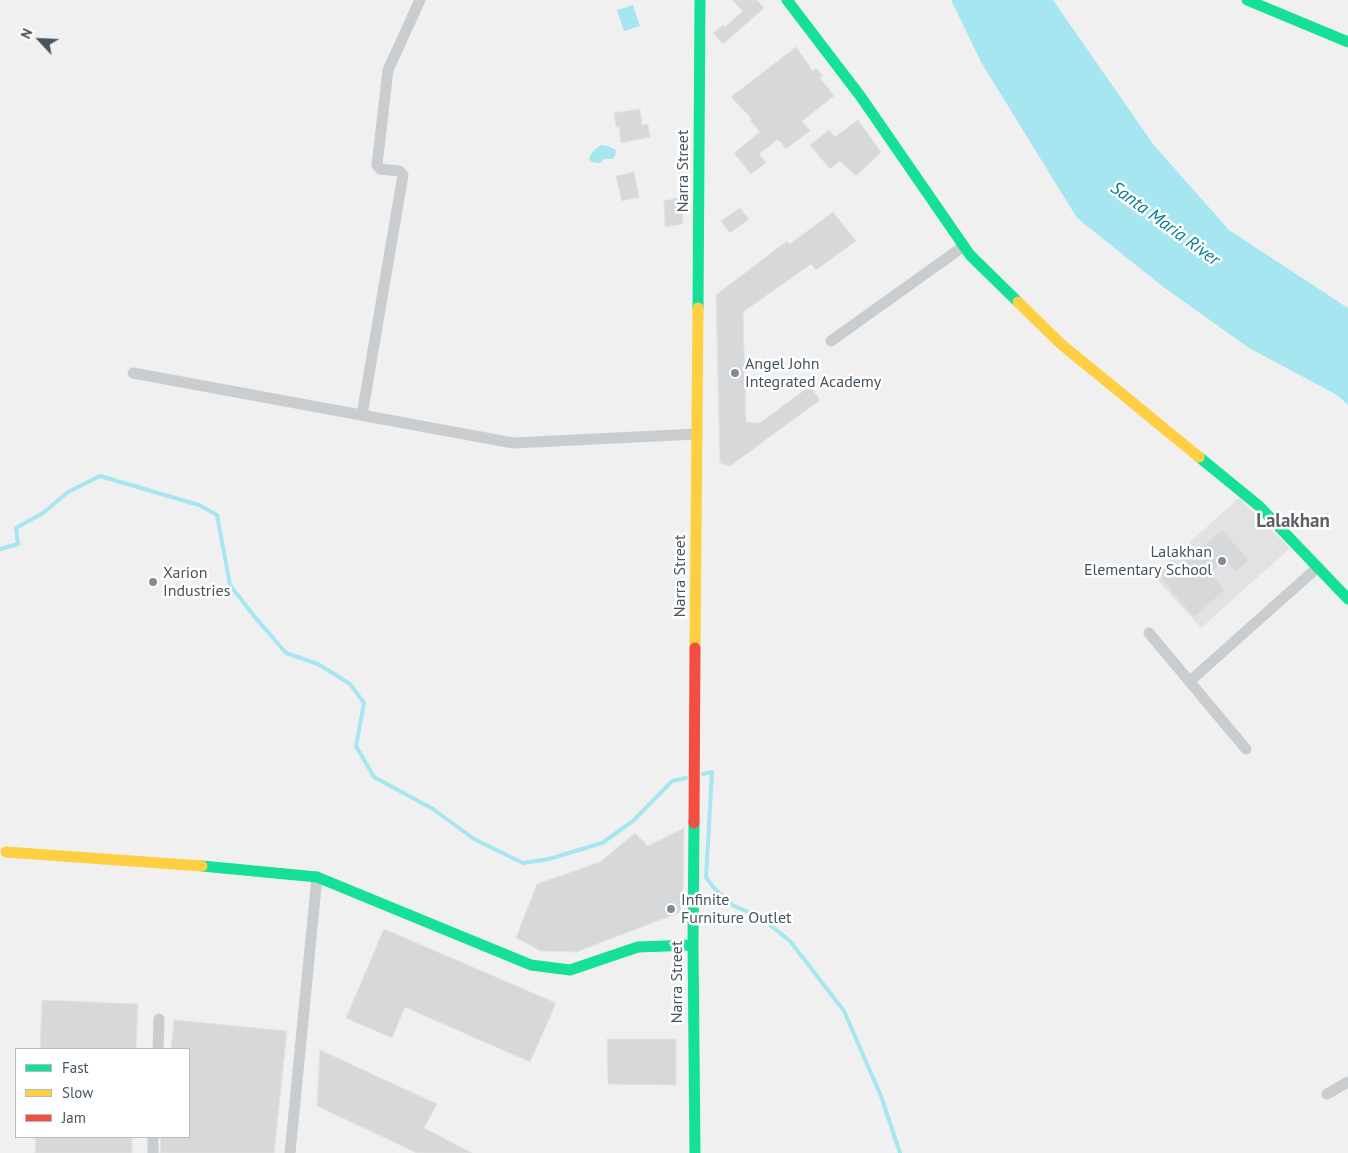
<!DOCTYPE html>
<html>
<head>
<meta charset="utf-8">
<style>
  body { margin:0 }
  #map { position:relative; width:1348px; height:1153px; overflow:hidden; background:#f1f0f0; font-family:"PT Sans",sans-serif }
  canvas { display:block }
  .legend { position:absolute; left:15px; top:1048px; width:175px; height:90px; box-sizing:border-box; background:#fff; border:1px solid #b5bbbf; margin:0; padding:6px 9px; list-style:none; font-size:15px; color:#46545f }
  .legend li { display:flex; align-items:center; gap:10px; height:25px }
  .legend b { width:25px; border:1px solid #b5bbbf }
  .north { position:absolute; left:15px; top:15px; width:50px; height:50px; -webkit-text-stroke:4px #fff; paint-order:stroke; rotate:295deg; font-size:14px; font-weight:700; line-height:20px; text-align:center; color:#46545f }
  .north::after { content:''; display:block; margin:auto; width:18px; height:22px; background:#46545f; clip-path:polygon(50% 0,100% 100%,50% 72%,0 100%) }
</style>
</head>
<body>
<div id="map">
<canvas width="1348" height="1153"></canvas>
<ul class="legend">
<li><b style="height:6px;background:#16e098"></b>Fast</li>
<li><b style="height:6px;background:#ffcf43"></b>Slow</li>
<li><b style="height:6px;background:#f24e42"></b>Jam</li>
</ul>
<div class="north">N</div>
</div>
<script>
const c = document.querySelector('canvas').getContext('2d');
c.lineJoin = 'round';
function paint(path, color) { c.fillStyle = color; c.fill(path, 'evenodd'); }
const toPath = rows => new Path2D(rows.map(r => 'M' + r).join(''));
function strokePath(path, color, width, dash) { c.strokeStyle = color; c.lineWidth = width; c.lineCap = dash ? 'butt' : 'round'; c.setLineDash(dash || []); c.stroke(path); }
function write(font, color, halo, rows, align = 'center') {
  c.font = font + ' "PT Sans",sans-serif'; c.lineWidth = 5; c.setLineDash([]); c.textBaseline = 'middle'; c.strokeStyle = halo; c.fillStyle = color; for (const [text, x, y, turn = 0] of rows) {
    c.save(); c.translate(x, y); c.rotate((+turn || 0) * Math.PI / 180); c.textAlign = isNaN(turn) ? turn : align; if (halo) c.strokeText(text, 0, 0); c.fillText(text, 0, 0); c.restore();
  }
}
const education = toPath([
  [1239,498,1290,548,1201,628,1153,575]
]);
const water = toPath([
  [951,0,1053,0,1153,144,1229,230,1348,308,1348,405,1337,395,1249,348,1162,286,1077,218,981,62],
  [633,5,640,26,624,31,617,10],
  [601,145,608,146,616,150,615,156,613,159,604,159,600,163,592,162,589,159,590,156,594,150]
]);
const stream = toPath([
  [0,549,18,544,16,528,43,513,68,492,100,476,199,505,217,515,230,585,254,616,286,653,318,664,350,684,364,703,356,746,374,777,433,809,474,839,523,863,549,859,602,843,633,821,672,781,686,778],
  [703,774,712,772,706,877,713,887,732,905,760,917,790,941,844,1011,881,1096,900,1153]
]);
const building = toPath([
  [732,0,757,0,764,8,723,44,713,33,723,25,725,27,743,11,732,0],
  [796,47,813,71,816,68,823,76,820,78,834,96,802,121,810,131,786,149,778,139,759,154,766,163,751,174,734,153,760,132,750,120,752,119,731,97,796,47],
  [640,109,642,125,648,124,650,137,621,143,619,127,616,127,614,113,640,109],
  [858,120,881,152,856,176,840,161,830,169,810,145,829,130,835,137,858,120],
  [634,172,639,197,622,201,616,176,634,172],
  [682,197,683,224,665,227,664,201,682,197],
  [740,208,749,219,730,233,721,221,740,208],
  [833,212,856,241,816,270,811,264,743,312,746,422,760,423,810,386,820,400,730,466,720,463,716,295,787,241,790,244,833,212],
  [1222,530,1249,560,1236,572,1225,560,1210,573,1225,590,1194,617,1157,574,1170,564,1175,569,1222,530],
  [684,828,683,886,681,912,576,952,541,951,516,938,537,884,600,862,635,833,648,846,684,828],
  [384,929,556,1003,530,1062,405,1007,392,1038,346,1018,384,929],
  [42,1000,138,1004,136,1049,40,1049,42,1000],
  [174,1020,287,1031,274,1153,160,1153,161,1137,189,1137,189,1049,171,1049,174,1020],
  [607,1039,676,1039,676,1085,608,1084,607,1039],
  [320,1050,437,1104,424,1128,472,1153,417,1153,317,1106,320,1050],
  [36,1137,132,1137,132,1153,35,1153,36,1137]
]);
const street = toPath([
  [831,341,964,246],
  [133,373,513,443,697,434],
  [362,415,403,175,399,171,380,169,377,165,388,70,420,0],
  [1149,633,1246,749],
  [1190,681,1318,567],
  [158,1049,159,1019],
  [1327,1094,1348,1082],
  [153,1153,153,1137],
  [290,1153,317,877]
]);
const fast = toPath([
  [787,0,861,97,970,255,1018,302],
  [1247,0,1348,42],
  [698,308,700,0],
  [1199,457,1259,506,1348,599],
  [694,823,693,945,695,1153],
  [202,866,317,877,531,965,570,970,638,947,693,945]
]);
const slow = toPath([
  [1018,302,1061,344,1199,457],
  [695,648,698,308],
  [6,852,202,866]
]);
const jam = toPath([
  [694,823,695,648]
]);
const markers = [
  [735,373,5,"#828b92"],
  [1222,561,5,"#828b92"],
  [153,582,5,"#828b92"],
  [671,909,5,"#828b92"]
];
const streetNames = [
  ["Narra Street",683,171,-90],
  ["Narra Street",680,576,-90],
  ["Narra Street",677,982,-90]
];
const poiNames = [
  ["Angel John",745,364],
  ["Integrated Academy",745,382],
  ["Lalakhan",1212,552,"right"],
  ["Elementary School",1212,570,"right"],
  ["Xarion",163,573],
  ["Industries",163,591],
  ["Infinite",681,900],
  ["Furniture Outlet",681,918]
];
const waterNames = [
  ["Santa Maria River",1165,224,36]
];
const quarterNames = [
  ["Lalakhan",1293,522]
];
paint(education, '#e2e1e3');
paint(water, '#a6e6f1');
strokePath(stream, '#a6e6f1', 4);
paint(building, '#d7d8d9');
strokePath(building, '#e2e2e3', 1);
strokePath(street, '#cacdd0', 11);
strokePath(fast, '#16e098', 11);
strokePath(slow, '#ffcf43', 11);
strokePath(jam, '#f24e42', 11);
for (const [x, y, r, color] of markers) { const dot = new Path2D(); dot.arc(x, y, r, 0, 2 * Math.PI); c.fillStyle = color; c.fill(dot); strokePath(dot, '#fff', 2); }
write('16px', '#46545f', '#fff', streetNames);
write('16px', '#46545f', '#fff', poiNames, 'left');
write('italic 18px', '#057e94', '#fff', waterNames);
write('bold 19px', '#5c6065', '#fff', quarterNames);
</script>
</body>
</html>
